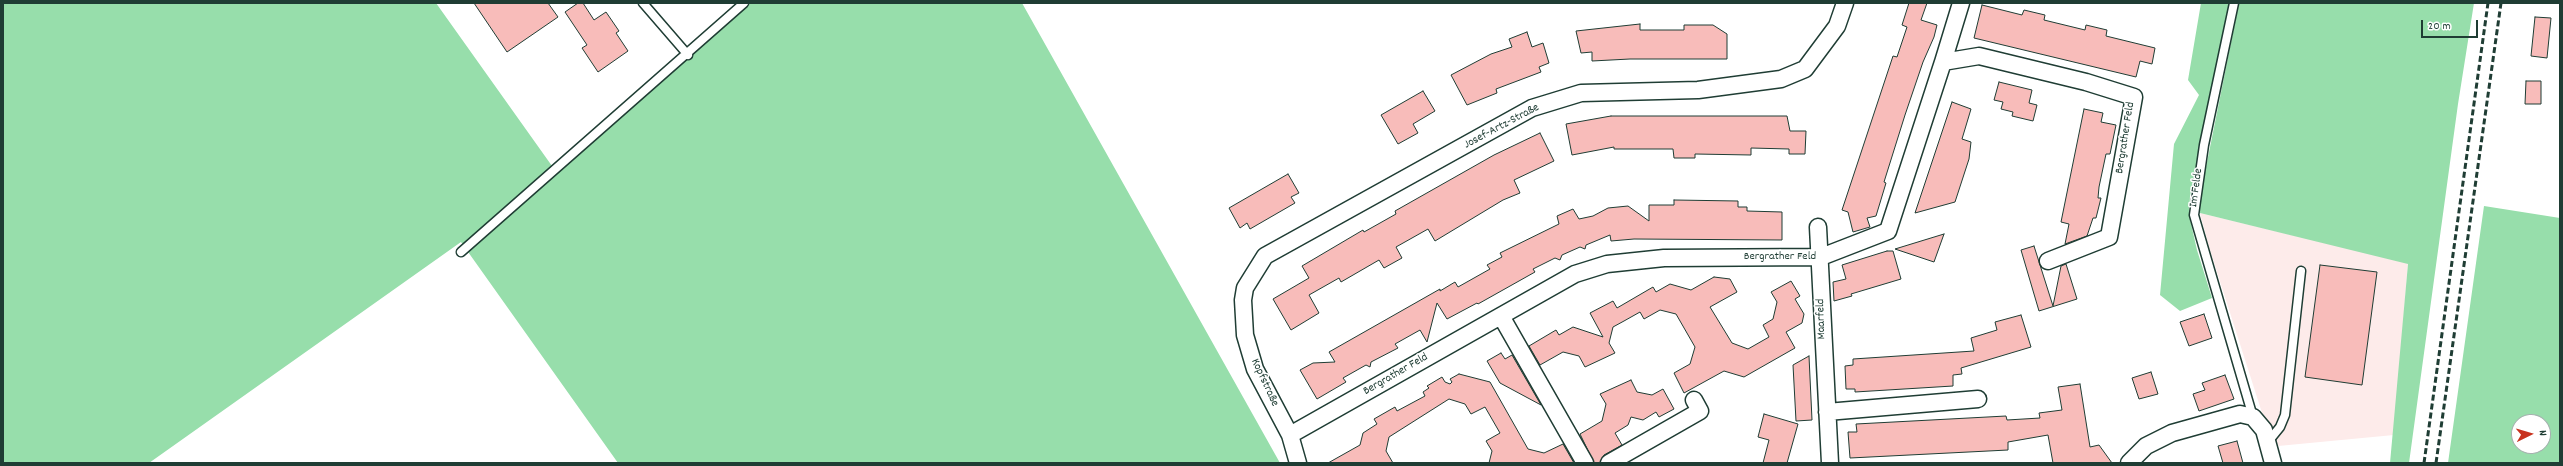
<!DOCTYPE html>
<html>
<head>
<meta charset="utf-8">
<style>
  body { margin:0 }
  #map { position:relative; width:2563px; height:466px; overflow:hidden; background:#fff; font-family:Dekko,sans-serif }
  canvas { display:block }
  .frame { position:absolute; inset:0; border:4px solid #1f3d34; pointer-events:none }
  .north { position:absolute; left:2511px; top:414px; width:40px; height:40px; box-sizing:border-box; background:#fff; border:1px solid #a5b1ae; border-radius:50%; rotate:85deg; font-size:11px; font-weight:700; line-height:16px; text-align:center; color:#1f3d34 }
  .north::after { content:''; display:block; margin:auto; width:14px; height:18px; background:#c8321e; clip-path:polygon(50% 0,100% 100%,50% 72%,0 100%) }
  .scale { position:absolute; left:2421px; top:20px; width:57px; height:18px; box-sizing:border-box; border:2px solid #1f3d34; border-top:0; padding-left:5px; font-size:12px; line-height:14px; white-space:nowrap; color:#1f3d34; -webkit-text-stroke:3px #fff; paint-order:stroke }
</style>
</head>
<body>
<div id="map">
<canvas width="2563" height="466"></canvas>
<div class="frame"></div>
<div class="north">N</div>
<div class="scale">20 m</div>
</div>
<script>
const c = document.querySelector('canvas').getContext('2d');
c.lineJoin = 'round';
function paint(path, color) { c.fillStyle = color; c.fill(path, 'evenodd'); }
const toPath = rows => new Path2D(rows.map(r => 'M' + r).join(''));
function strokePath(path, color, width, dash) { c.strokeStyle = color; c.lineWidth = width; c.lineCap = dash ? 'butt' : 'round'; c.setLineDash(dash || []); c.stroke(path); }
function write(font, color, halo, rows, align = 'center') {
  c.font = font + ' Dekko,sans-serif'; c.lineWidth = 3; c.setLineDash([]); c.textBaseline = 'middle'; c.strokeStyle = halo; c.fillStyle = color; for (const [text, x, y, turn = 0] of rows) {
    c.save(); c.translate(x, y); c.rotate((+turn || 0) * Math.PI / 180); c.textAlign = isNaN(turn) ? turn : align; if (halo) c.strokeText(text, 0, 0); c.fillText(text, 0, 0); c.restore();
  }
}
const built = toPath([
  [2200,213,2408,263,2394,435,2278,446,2269,423,2263,416,2209,247]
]);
const green = toPath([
  [3,3,436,3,552,166,735,6,733,3,1022,3,1280,463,618,463,461,242,149,463,3,463],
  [2201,3,2229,3,2190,196,2189,215,2197,250,2212,298,2180,311,2160,295,2174,144,2199,95,2188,80],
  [2239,3,2474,3,2458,104,2409,463,2390,463,2408,264,2200,213,2200,197],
  [2484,206,2560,218,2560,463,2448,463],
  [2519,422,2543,422,2543,446,2519,446]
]);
const building = toPath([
  [474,3,548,3,558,17,507,52,474,3],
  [578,3,583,3,594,20,606,12,619,31,616,33,628,51,598,72,582,48,587,45,565,12,578,3],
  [1909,3,1927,3,1921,20,1937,25,1934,37,1923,62,1905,115,1884,182,1886,183,1876,216,1867,218,1870,227,1853,232,1848,212,1842,210,1893,56,1897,57,1907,27,1902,25,1909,3],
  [1982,5,2022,15,2024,10,2045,15,2044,20,2085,30,2086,25,2107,30,2106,36,2155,48,2152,64,2140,61,2136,77,1974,38,1982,5],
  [2535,17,2551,18,2547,58,2531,56,2535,17],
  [1640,24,1640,30,1684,30,1684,25,1713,25,1727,34,1727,59,1630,59,1592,61,1592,52,1581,53,1576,31,1640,24],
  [1527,32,1532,47,1543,43,1549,63,1539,67,1541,72,1496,89,1497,93,1467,105,1451,75,1491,54,1512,47,1509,39,1527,32],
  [2526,81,2541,81,2541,104,2525,104,2526,81],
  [1999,82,2032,90,2029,103,2037,105,2033,121,2012,116,2013,112,2001,109,2003,102,1994,100,1999,82],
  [1423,91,1435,111,1413,124,1418,133,1398,144,1381,115,1423,91],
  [1952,102,1971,109,1962,139,1971,142,1969,159,1955,202,1915,213,1952,102],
  [2084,109,2103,113,2101,122,2116,125,2110,154,2106,154,2099,187,2098,198,2101,198,2096,218,2093,218,2087,236,2065,244,2069,224,2061,222,2084,109],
  [1611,116,1787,116,1790,131,1806,131,1805,154,1789,154,1789,149,1751,148,1751,155,1695,154,1695,158,1674,158,1673,149,1614,149,1614,147,1572,155,1566,124,1611,116],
  [1540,133,1554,161,1514,180,1520,193,1503,200,1435,241,1428,229,1396,247,1402,258,1384,268,1379,260,1341,282,1339,278,1309,295,1319,313,1291,330,1273,299,1309,278,1302,266,1363,230,1364,232,1396,214,1395,211,1494,155,1540,133],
  [1288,174,1299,193,1291,197,1295,203,1250,229,1247,223,1240,228,1229,208,1288,174],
  [1674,200,1738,201,1738,207,1747,207,1747,211,1782,212,1782,240,1634,239,1611,241,1610,235,1586,245,1585,249,1580,247,1562,255,1560,260,1555,258,1533,269,1535,272,1478,304,1477,303,1447,319,1437,303,1427,342,1420,330,1395,344,1398,348,1371,362,1370,367,1366,365,1343,378,1346,382,1317,399,1300,370,1313,363,1335,362,1329,352,1440,289,1440,291,1455,282,1458,287,1490,269,1487,265,1502,257,1500,253,1559,224,1557,216,1573,209,1579,219,1593,216,1608,208,1628,206,1649,221,1649,205,1674,205,1674,200],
  [1944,234,1934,262,1895,249,1944,234],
  [2034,246,2053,306,2061,266,2066,264,2077,299,2039,311,2021,250,2034,246],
  [1887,251,1893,251,1901,279,1851,294,1852,296,1834,301,1833,282,1846,279,1842,265,1887,251],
  [2320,265,2377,272,2362,385,2305,377,2320,265],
  [1714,277,1730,279,1737,292,1710,307,1732,343,1748,349,1769,337,1763,325,1773,319,1777,302,1771,292,1791,281,1800,296,1795,299,1804,314,1802,323,1786,332,1795,348,1744,377,1724,371,1684,393,1674,373,1690,364,1695,347,1676,314,1660,310,1644,319,1640,312,1624,321,1613,327,1609,343,1615,353,1585,367,1579,356,1563,352,1540,365,1529,346,1556,330,1559,335,1573,327,1603,337,1590,313,1613,301,1617,308,1653,287,1656,292,1670,284,1691,290,1714,277],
  [2204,314,2212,338,2189,346,2180,322,2204,314],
  [2021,315,2031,347,1961,368,1962,374,1953,375,1953,386,1855,392,1855,389,1846,389,1845,366,1853,365,1853,359,1974,351,1971,338,1997,330,1995,322,2021,315],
  [1501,353,1505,359,1512,355,1541,405,1500,383,1487,361,1501,353],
  [1809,356,1812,420,1796,421,1793,365,1809,356],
  [2151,372,2158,394,2139,399,2132,378,2151,372],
  [1459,374,1490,382,1528,449,1544,453,1563,444,1574,463,1489,463,1492,451,1486,441,1500,433,1485,407,1471,414,1465,404,1449,399,1389,437,1386,451,1393,463,1328,463,1360,445,1363,433,1377,424,1374,419,1395,407,1397,411,1425,396,1423,392,1429,388,1427,386,1442,377,1445,382,1450,384,1452,382,1450,379,1459,374],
  [2225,375,2234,399,2199,411,2193,394,2205,390,2202,383,2225,375],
  [1631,380,1637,392,1652,395,1663,389,1674,409,1659,417,1656,412,1643,420,1631,417,1628,425,1615,433,1622,445,1604,455,1600,463,1594,463,1580,434,1602,421,1606,404,1600,394,1631,380],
  [2080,384,2090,447,2099,445,2112,463,2053,463,2048,435,2008,442,2008,450,1850,458,1848,432,1857,432,1856,424,2006,416,2007,420,2040,418,2039,413,2062,410,2058,387,2080,384],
  [1764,414,1798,424,1787,463,1763,463,1769,440,1758,437,1764,414],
  [2237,441,2243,463,2223,463,2218,446,2237,441]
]);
const lane = toPath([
  [643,3,688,55],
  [2234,3,2204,145,2194,215,2253,417],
  [461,252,744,3],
  [2267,443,2280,427,2285,415,2301,271]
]);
const street = toPath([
  [1961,3,1943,62,1979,56,2086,82,2134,97,2109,237,2048,261],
  [1818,227,1830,463],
  [1501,316,1585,463],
  [1827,412,1978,399],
  [1290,435,1575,274,1607,264,1664,258,1821,257,1888,231,1943,62],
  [1298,463,1290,435,1255,369,1245,335,1243,300,1245,288,1265,256,1532,108,1581,93,1698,90,1781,79,1805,69,1837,26,1845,3],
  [1609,463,1700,411,1694,400],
  [2129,463,2146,446,2172,433,2240,414,2253,417,2264,430,2273,463]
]);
const rail = toPath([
  [2424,463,2488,3],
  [2436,463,2501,3]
]);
const streetNames = [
  ["Josef-Artz-Straße",1502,127,-28],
  ["Bergrather Feld",2126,138,-81],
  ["Im Felde",2197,188,-82],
  ["Bergrather Feld",1780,257],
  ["Maarfeld",1822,319,-92],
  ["Bergrather Feld",1396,375,-30],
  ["Kopfstraße",1264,383,65]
];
paint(built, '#fdebea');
paint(green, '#97deab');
paint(building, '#f8bcba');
strokePath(building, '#1f3d34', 1);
strokePath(lane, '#1f3d34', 11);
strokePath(street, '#1f3d34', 19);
strokePath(lane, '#fff', 8);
strokePath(street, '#fff', 16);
strokePath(rail, '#1f3d34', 3, [6, 3]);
write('12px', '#1f3d34', '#fff', streetNames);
</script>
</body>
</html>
